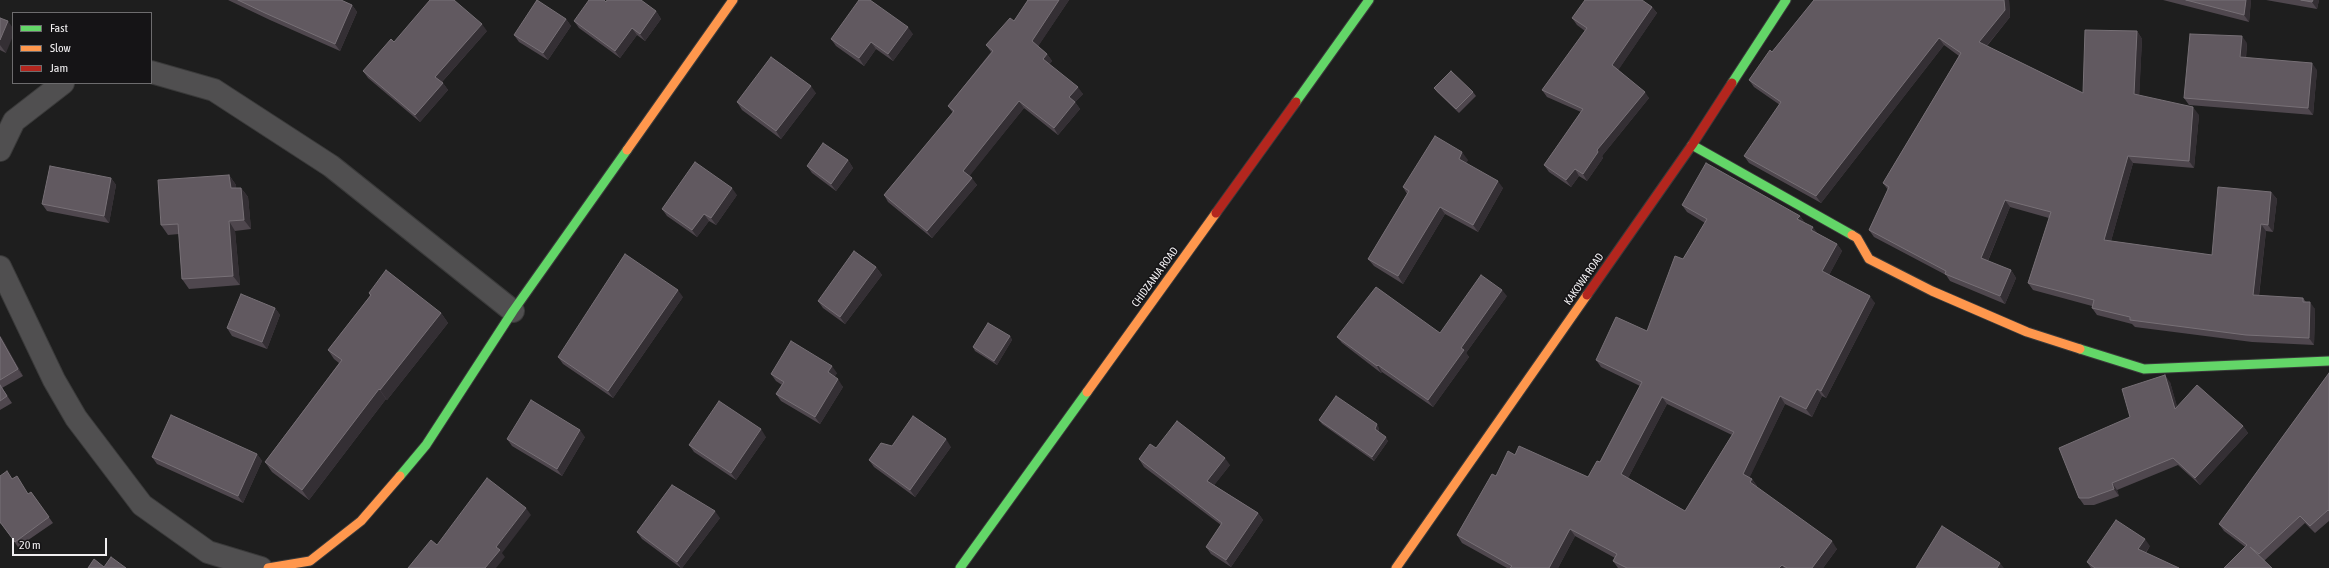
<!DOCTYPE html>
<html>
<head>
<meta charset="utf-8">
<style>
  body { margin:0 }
  #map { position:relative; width:2329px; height:568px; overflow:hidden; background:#1e1e1e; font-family:"Asap Condensed",sans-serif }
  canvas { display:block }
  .legend { position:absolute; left:12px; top:12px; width:140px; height:72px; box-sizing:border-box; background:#151416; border:1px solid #6d6c6e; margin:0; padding:5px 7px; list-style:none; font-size:12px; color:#f1eff1 }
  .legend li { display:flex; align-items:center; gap:8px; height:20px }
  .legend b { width:20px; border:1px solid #6d6c6e }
  .scale { position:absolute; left:12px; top:538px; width:95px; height:18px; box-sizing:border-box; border:2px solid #f1eff1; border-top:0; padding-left:5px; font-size:12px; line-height:14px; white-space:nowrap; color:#f1eff1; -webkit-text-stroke:3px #151416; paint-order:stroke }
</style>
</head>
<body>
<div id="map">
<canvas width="2329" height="568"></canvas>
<ul class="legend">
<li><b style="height:5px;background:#63d668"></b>Fast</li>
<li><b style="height:5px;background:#ff974d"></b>Slow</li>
<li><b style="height:5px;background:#b3261e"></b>Jam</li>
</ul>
<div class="scale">20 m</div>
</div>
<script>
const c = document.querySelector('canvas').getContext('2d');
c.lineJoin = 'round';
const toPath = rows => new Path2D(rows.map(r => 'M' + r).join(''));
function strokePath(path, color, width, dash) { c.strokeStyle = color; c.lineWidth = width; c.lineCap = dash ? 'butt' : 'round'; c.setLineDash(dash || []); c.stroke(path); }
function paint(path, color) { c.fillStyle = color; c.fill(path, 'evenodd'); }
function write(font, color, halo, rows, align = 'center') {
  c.font = font + ' "Asap Condensed",sans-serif'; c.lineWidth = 3; c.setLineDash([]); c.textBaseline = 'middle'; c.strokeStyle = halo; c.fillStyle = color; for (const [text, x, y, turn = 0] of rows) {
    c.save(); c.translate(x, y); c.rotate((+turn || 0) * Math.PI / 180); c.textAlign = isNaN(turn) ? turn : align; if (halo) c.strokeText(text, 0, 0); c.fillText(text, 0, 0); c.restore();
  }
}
const street = toPath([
  [151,72,214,90,331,166,513,311],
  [0,150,14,121,63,83],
  [0,267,54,380,76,418,142,505,208,552,261,568]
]);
const fast = toPath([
  [1732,83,1786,0],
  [1296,102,1369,0],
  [1692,145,1852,235],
  [2080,349,2144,369,2329,361],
  [400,476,426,445,513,311,627,150],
  [960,568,1087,392]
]);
const slow = toPath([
  [627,150,733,0],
  [1852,235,1857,238,1869,259,1932,291,2027,332,2080,349],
  [1087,392,1216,213],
  [268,568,310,561,361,521,400,476],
  [1396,568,1587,295]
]);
const jam = toPath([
  [1216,213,1296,102],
  [1587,295,1692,145,1732,83]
]);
const wall = toPath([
  [228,0,341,0,352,5,357,12,340,51,270,20],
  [1028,0,1069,0,1038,46,1047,54,1052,61,1049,64,1083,94,1075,102,1080,109,1058,135,1024,108,969,176,977,185,932,238,888,202,884,195,953,113,948,106,991,52,986,45,1014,21],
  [1814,0,2009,0,2010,17,1987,46,2083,93,2137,31,2142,39,2139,96,2199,115,2194,168,2133,163,2111,241,2212,255,2271,192,2277,199,2273,232,2266,231,2259,296,2303,298,2306,302,2315,309,2314,345,2252,342,2135,327,2132,324,2097,315,2092,308,2092,306,2033,290,2028,283,2049,218,2010,207,1988,261,2011,270,2016,278,2005,304,1950,281,1946,275,1874,237,1869,230,1888,190,1883,183,1959,56,1944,45,1821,203,1749,163,1744,156,1780,105,1754,87,1749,80],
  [2163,0,2251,0,2249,22],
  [2266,0,2319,0,2317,9],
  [606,2,656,11,661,19,645,41,637,35,620,58,579,28,574,21],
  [1652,7,1657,13,1618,70,1649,98,1602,156,1603,158,1587,181,1579,176,1571,187,1549,172,1544,165,1581,112,1547,97,1542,90,1585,31,1577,25,1572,18],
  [0,18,6,53,0,50],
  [566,19,571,26,548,60,519,42,514,35],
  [487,31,442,82,448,90,420,122,368,78,363,71,394,42],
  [913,34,893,61,876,49,864,66,836,46,831,39],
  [2247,43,2246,58,2317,70,2313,115,2189,105,2184,98],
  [1434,88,1473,92,1476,96,1459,113,1437,92],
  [816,93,781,139,742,110,737,102],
  [848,160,853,168,836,191,812,173,807,166],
  [1468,160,1466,163,1503,188,1478,232,1445,214,1403,284,1374,266,1368,259,1407,194,1403,187],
  [229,175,236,185,236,188,241,188,248,197,251,229,235,231,240,285,189,289,182,279,179,234,168,235,161,225],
  [111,178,116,185,109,223,47,211,42,204],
  [737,195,716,225,709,221,697,237,667,216,662,209],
  [1682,205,1800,216,1805,223,1817,233,1837,244,1842,251,1829,275,1875,303,1826,398,1822,396,1812,417,1785,404,1749,478,1752,479,1757,486,1756,487,1837,549,1823,568,1618,568,1613,561,1615,558,1575,536,1558,568,1507,568,1462,543,1457,535,1496,476,1515,455,1588,477,1600,462,1640,386,1601,367,1596,360,1647,331,1683,259,1705,223,1687,212],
  [1667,404,1732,435,1685,511,1628,478],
  [876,267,882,275,845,324,823,308,818,301],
  [369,293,441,313,448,323,387,400,386,399,309,500,272,472,265,462,339,363,334,359,328,350,370,296],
  [1507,296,1466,353,1469,357,1433,407,1382,372,1381,373,1342,343,1337,337,1440,333],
  [683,297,613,398,563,364,558,357],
  [275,308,280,315,267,349,232,336,227,328],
  [0,336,23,376,2,388,12,403,0,410],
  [1010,336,1012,340,997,365,975,351,973,347],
  [837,373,834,377,843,387,820,424,781,401,776,394,782,385,776,381,771,374],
  [2329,373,2329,521,2315,533,2305,523,2264,561,2224,531,2219,524],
  [2170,382,2177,407,2243,426,2248,433,2200,485,2178,465,2117,490,2119,496,2094,505,2084,505,2079,498,2130,417],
  [1319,420,1379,428,1378,432,1388,441,1374,461,1322,424],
  [585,437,562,476,512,446,507,439],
  [766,437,736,480,694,452,689,445],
  [892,446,951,447,915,497,874,467,869,460],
  [1156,448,1230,465,1214,485,1258,513,1263,520,1231,567,1211,554,1206,547,1221,525,1144,467,1139,459],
  [257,454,262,461,243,503,157,464,152,457],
  [0,476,12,479,28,494,31,492,53,523,18,547,1,523,0,524],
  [720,518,682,568,681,568,642,539,637,532],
  [2150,546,2146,553,2179,568,2091,568,2087,562]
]);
const shadedWall = toPath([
  [1059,0,1069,0,1037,48,1032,41],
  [2004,0,2009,0,2010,17,1984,49,1979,42],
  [2246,0,2251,0,2249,22,2244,15],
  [2313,0,2319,0,2317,9,2312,2],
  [352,5,357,12,340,51,335,44],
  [1652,7,1657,13,1617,72,1612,65],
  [656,11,661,19,645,41,640,34],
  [566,19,571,26,548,60,543,53],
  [8,21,13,28,13,36,6,53,0,45,0,40],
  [482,24,487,31,440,84,435,77],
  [908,27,913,34,893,61,888,54],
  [632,28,637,35,620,58,615,51],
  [2137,31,2142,39,2139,102,2134,94],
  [2242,36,2247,43,2245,64,2240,57],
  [1939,38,1944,45,1821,203,1816,196],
  [871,42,876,49,864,66,859,58],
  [1047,54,1052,61,1047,66,1043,59],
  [2312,63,2317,70,2313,115,2308,108],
  [443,83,448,90,420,122,415,115],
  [811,86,816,93,781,139,776,131],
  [1078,87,1083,94,1075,102,1080,109,1058,135,1054,128,1069,97],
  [1645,92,1649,98,1602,156,1603,158,1587,181,1583,174,1597,150],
  [1019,101,1024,108,968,178,963,171],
  [2193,107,2199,115,2194,168,2189,161],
  [1462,152,1468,160,1464,166,1459,159],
  [2128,156,2133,163,2109,248,2104,240],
  [848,160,853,168,836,191,831,184],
  [1575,169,1579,176,1571,187,1566,180],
  [229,175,236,185,237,198,231,188],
  [111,178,116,185,109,223,104,216],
  [972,178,977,185,932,238,927,231],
  [1498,181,1503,188,1478,232,1473,225],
  [241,188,248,197,251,229,244,220],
  [732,188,737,195,716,225,711,218],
  [2271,192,2277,199,2273,232,2268,225],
  [2005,200,2010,207,1986,265,1981,258],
  [1440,207,1445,214,1403,284,1398,276],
  [704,214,709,221,697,237,692,230],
  [1800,216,1805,223,1797,219],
  [229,221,235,231,240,285,233,276],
  [2261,224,2266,231,2258,302,2253,295],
  [1813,227,1818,234,1811,230],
  [1837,244,1842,251,1827,279,1822,271],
  [876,267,882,275,845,324,840,317],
  [2011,270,2016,278,2005,304,2000,296],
  [678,290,683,297,613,398,608,391],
  [1502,290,1507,296,1466,353,1469,357,1433,407,1428,400,1461,348],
  [1870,296,1875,303,1826,398,1821,391],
  [2310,302,2315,309,2314,345,2309,338],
  [275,308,280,315,267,349,262,342],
  [441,313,448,323,387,400,380,390],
  [0,336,2,338,23,376,18,369],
  [1010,336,1012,340,997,365,994,361],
  [1378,365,1382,372,1381,373,1377,366],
  [832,366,837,373,833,380,828,372],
  [2165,375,2170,382,2180,416,2175,409],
  [838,379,843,387,820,424,815,417],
  [379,389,386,399,309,500,302,490],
  [1817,389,1822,396,1812,417,1806,409],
  [1780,396,1785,404,1748,481,1743,474],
  [1662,397,1667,404,1626,482,1621,474],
  [1377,424,1379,428,1378,433,1375,429],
  [2243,426,2248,433,2200,485,2195,478],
  [761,429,766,437,736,480,731,473],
  [580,430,585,437,562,476,557,469],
  [1386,437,1388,441,1374,461,1372,457],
  [946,439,951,447,915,497,910,490],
  [257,454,262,461,243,503,238,496],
  [1225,458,1230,465,1212,488,1207,481],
  [1752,479,1757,486,1755,489,1750,482],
  [2112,483,2117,490,2119,496,2114,489],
  [526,508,531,515,502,553,505,557,496,568,485,568,496,547],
  [715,511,720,518,682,568,681,568,677,562],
  [1258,513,1263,520,1231,567,1226,560],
  [1570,529,1575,536,1558,568,1549,568],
  [2145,539,2150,546,2143,556,2138,549],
  [1832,541,1837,549,1823,568,1812,568],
  [2000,563,2004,568,1997,568],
  [1782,565,1784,568,1779,568]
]);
const building = toPath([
  [238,0,341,0,352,5,335,44,265,13,238,0],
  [430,0,454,0,482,24,435,77,443,83,415,115,363,71,391,39,394,42,430,0],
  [537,0,566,19,543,53,514,35,537,0],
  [589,0,604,0,606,2,607,0,641,0,656,11,640,34,632,28,615,51,574,21,589,0],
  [859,0,870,0,908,27,888,54,871,42,859,58,831,39,859,0],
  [1028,0,1059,0,1032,41,1047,54,1043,59,1078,87,1069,97,1075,102,1054,128,1019,101,963,171,972,178,927,231,884,195,954,111,948,106,993,51,986,45,1010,18,1014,21,1028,0],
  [1585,0,1642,0,1652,7,1612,65,1645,92,1597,150,1598,152,1583,174,1575,169,1566,180,1544,165,1583,109,1542,90,1587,28,1572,18,1585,0],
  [1814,0,2004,0,2005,10,1979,42,2083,93,2085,30,2137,31,2134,94,2193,107,2189,161,2128,156,2104,240,2212,255,2218,187,2271,192,2268,225,2261,224,2253,295,2303,298,2303,302,2310,302,2309,338,2246,335,2130,320,2130,317,2092,308,2094,300,2028,283,2051,212,2005,200,1981,258,2011,270,2000,296,1945,274,1946,271,1869,230,1889,187,1883,183,1961,53,1939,38,1816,196,1744,156,1781,102,1749,80,1770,50,1772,52,1814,0],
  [2186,0,2246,0,2244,15,2186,0],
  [2301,0,2313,0,2312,2,2301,0],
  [0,18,8,21,0,40,0,18],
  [2190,34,2242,36,2240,57,2312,63,2308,108,2184,98,2190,34],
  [771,57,811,86,776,131,737,102,771,57],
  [1451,71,1473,92,1456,109,1434,88,1451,71],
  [1435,136,1462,152,1459,159,1498,181,1473,225,1440,207,1398,276,1368,259,1409,191,1403,187,1435,136],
  [823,143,848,160,831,184,807,166,823,143],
  [695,162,732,188,711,218,704,214,692,230,662,209,695,162],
  [1706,163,1800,216,1797,219,1813,227,1811,230,1837,244,1822,271,1870,296,1821,391,1817,389,1806,409,1780,396,1743,474,1752,479,1750,482,1832,541,1812,568,1787,568,1782,565,1779,568,1627,568,1613,561,1617,554,1570,529,1549,568,1510,568,1512,566,1457,535,1492,474,1496,476,1508,451,1515,455,1519,446,1588,477,1597,461,1600,462,1642,382,1596,360,1616,317,1647,331,1675,256,1683,259,1707,219,1682,205,1706,163],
  [1662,397,1734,432,1685,511,1621,474,1662,397],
  [50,166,111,178,104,216,42,204,50,166],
  [229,175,231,188,241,188,244,220,229,221,233,276,182,279,178,224,161,225,158,180,229,175],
  [854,251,876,267,840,317,818,301,854,251],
  [625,254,678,290,608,391,558,357,625,254],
  [386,270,441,313,380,390,379,389,302,490,265,462,342,360,328,350,371,295,369,293,386,270],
  [1481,275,1502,290,1461,348,1464,350,1428,400,1378,365,1377,366,1337,337,1376,287,1440,333,1481,275],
  [241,294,275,308,262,342,227,328,241,294],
  [988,323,1010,336,994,361,973,347,988,323],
  [0,337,18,369,0,380,0,337],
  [791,341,832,366,828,372,838,379,815,417,776,394,784,382,771,374,791,341],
  [2329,373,2329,511,2328,510,2310,526,2300,516,2259,554,2250,547,2272,568,2224,568,2247,545,2219,524,2329,373],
  [2165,375,2175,409,2197,385,2243,426,2195,478,2173,458,2112,483,2114,489,2089,498,2079,498,2059,448,2130,417,2122,389,2165,375],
  [0,385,7,396,0,401,0,385],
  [1336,396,1377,424,1375,429,1386,437,1372,457,1319,420,1336,396],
  [531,400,580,430,557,469,507,439,531,400],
  [719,401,761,429,731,473,689,445,719,401],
  [171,415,257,454,238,496,152,457,171,415],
  [913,416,946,439,910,490,869,460,881,443,892,446,913,416],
  [1177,421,1225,458,1207,481,1258,513,1226,560,1206,547,1222,523,1139,459,1150,444,1156,448,1177,421],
  [7,471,12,479,17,476,28,494,31,492,49,517,15,542,0,522,0,476,7,471],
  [487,478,526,508,496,547,500,550,485,568,408,568,431,540,437,545,487,478],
  [672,485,715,511,677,562,637,532,672,485],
  [2116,520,2145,539,2138,549,2179,568,2095,568,2087,562,2116,520],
  [1942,526,2000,563,1997,568,1916,568,1942,526],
  [111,557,126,568,88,568,94,559,104,567,111,557]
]);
const streetNames = [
  ["CHIDZANJA ROAD",1155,277,-54],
  ["KAKOWA ROAD",1584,279,-55]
];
strokePath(street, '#3a3a3a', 24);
strokePath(fast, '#3a3a3a', 11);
strokePath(slow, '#3a3a3a', 11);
strokePath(jam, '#3a3a3a', 11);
strokePath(street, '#504f50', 22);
strokePath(fast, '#63d668', 9);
strokePath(slow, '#ff974d', 9);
strokePath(jam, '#b3261e', 9);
paint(wall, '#4f474e');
paint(shadedWall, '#342f34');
paint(building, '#615960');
strokePath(building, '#777076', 1);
write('11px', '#f1eff1', '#151416', streetNames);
</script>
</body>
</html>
